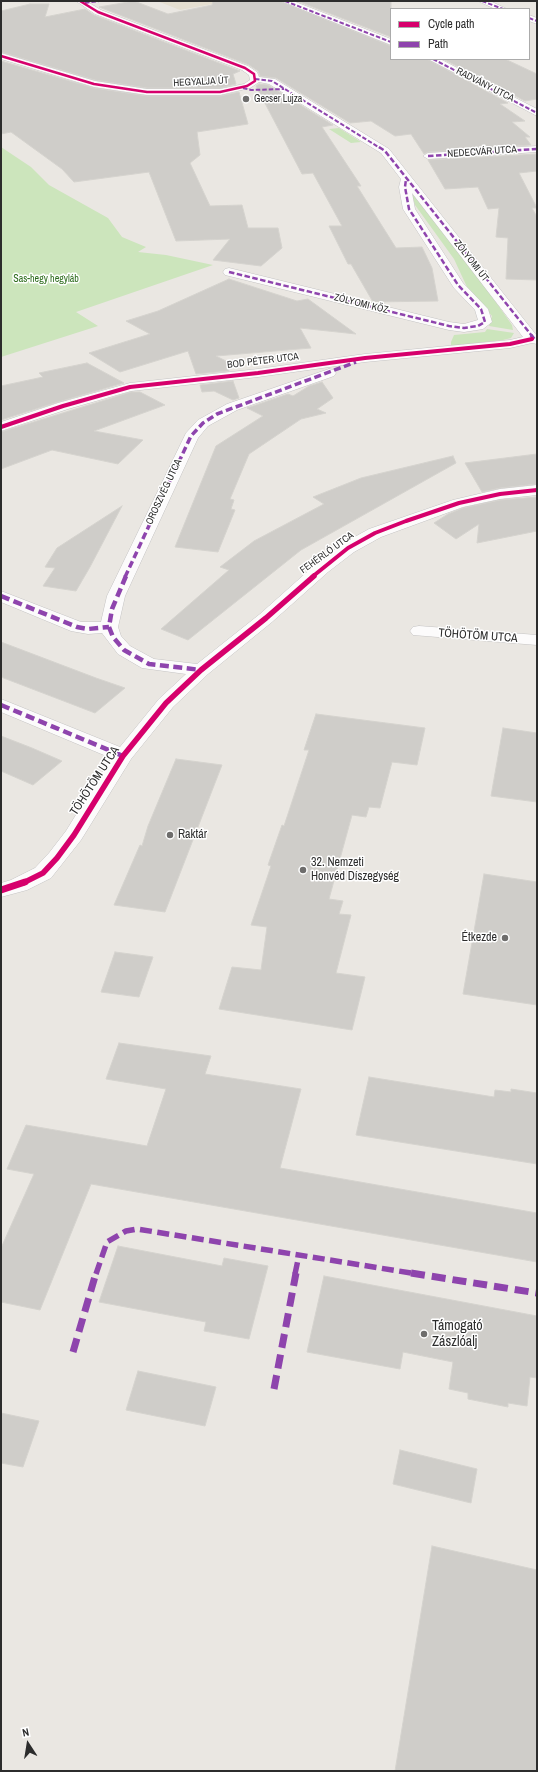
<!DOCTYPE html>
<html>
<head>
<meta charset="utf-8">
<style>
  body { margin:0 }
  #map { position:relative; width:538px; height:1772px; overflow:hidden; background:#eae7e2; font-family:"Archivo Narrow",sans-serif }
  canvas { display:block }
  .frame { position:absolute; inset:0; border:2px solid #2c2c2c; pointer-events:none }
  .legend { position:absolute; left:390px; top:8px; width:140px; height:52px; box-sizing:border-box; background:#fff; border:1px solid #ababab; margin:0; padding:5px 7px; list-style:none; font-size:12px; color:#2c2c2c }
  .legend li { display:flex; align-items:center; gap:8px; height:20px }
  .legend b { width:20px; border:1px solid #ababab }
  .north { position:absolute; left:8px; top:1724px; width:40px; height:40px; -webkit-text-stroke:3px #fff; paint-order:stroke; rotate:348deg; font-size:11px; font-weight:700; line-height:16px; text-align:center; color:#2c2c2c }
  .north::after { content:''; display:block; margin:auto; width:14px; height:18px; background:#2c2c2c; clip-path:polygon(50% 0,100% 100%,50% 72%,0 100%) }
</style>
</head>
<body>
<div id="map">
<canvas width="538" height="1772"></canvas>
<div class="frame"></div>
<ul class="legend">
<li><b style="height:5px;background:#d6006c"></b>Cycle path</li>
<li><b style="height:5px;background:#8e44ad"></b>Path</li>
</ul>
<div class="north">N</div>
</div>
<script>
const c = document.querySelector('canvas').getContext('2d');
c.lineJoin = 'round';
function paint(path, color) { c.fillStyle = color; c.fill(path, 'evenodd'); }
const toPath = rows => new Path2D(rows.map(r => 'M' + r).join(''));
function strokePath(path, color, width, dash) { c.strokeStyle = color; c.lineWidth = width; c.lineCap = dash ? 'butt' : 'round'; c.setLineDash(dash || []); c.stroke(path); }
function write(font, color, halo, rows, align = 'center') {
  c.font = font + ' "Archivo Narrow",sans-serif'; c.lineWidth = 3; c.setLineDash([]); c.textBaseline = 'middle'; c.strokeStyle = halo; c.fillStyle = color; for (const [text, x, y, turn = 0] of rows) {
    c.save(); c.translate(x, y); c.rotate((+turn || 0) * Math.PI / 180); c.textAlign = isNaN(turn) ? turn : align; if (halo) c.strokeText(text, 0, 0); c.fillText(text, 0, 0); c.restore();
  }
}
const education = toPath([
  [157,1,229,1,180,10]
]);
const green = toPath([
  [339,128,361,142,351,143,329,129],
  [1,147,31,167,49,185,108,218,122,237,146,247,138,252,166,255,213,265,76,312,98,326,1,357],
  [416,194,491,295,512,325,513,330,489,326,492,316,467,287,454,259,415,205,412,195],
  [487,329,514,333,511,338,503,340,451,346,451,342,454,335,485,332]
]);
const building = toPath([
  [134,1,168,14,212,5,213,1,280,1,391,46,391,59,427,59,508,103,500,104,525,121,512,122,530,137,525,137,531,145,428,152,424,154,411,134,395,136,371,121,350,123,276,78,260,76,258,71,249,65,99,7,134,1],
  [297,1,391,1,391,37,297,1],
  [30,4,49,4,45,17,85,9,94,15,240,71,233,74,236,84,220,88,147,88,95,80,1,52,1,11,30,4],
  [443,59,505,59,537,74,537,99,525,101,443,59],
  [1,61,94,88,147,96,220,96,239,92,248,124,197,132,200,155,190,163,210,206,242,205,248,228,278,228,282,248,261,266,213,260,230,239,176,241,149,172,74,182,62,169,11,132,1,134,1,61],
  [259,84,268,85,333,125,322,127,361,186,357,186,396,248,422,247,432,268,438,301,373,302,351,264,348,264,329,226,342,226,313,173,302,174,256,86,259,84],
  [537,154,537,171,519,173,537,208,532,208,537,217,537,280,506,279,508,238,496,237,499,208,488,209,478,187,445,189,428,160,537,154],
  [229,279,297,301,308,299,356,334,300,328,311,348,216,356,226,361,229,371,196,374,188,351,120,372,89,353,150,334,126,321,158,311,229,279],
  [87,363,124,383,58,402,1,420,1,386,43,377,39,373,87,363],
  [233,381,239,398,233,400,214,391,202,392,200,385,233,381],
  [322,382,333,398,317,409,326,413,301,419,249,454,230,499,234,500,231,509,235,510,218,552,175,547,216,446,263,416,247,408,288,394,293,396,309,386,322,382],
  [131,392,140,392,165,405,94,431,143,440,118,464,52,450,1,469,1,432,131,392],
  [537,454,537,484,500,488,482,492,465,463,537,454],
  [453,456,456,463,301,550,188,640,161,629,229,570,220,567,254,541,324,504,313,497,361,478,453,456],
  [537,497,537,531,477,543,479,524,456,539,434,523,448,514,463,508,500,500,537,497],
  [122,506,90,567,76,591,43,586,55,568,45,567,57,548,122,506],
  [1,642,96,678,125,688,95,713,1,677,1,642],
  [316,714,425,728,417,765,392,762,380,808,369,807,366,817,352,815,329,899,343,901,339,914,351,915,336,973,365,977,352,1030,219,1009,232,967,261,970,267,927,251,925,271,866,268,865,282,825,284,826,309,750,304,750,316,714],
  [503,728,537,733,537,802,491,796,503,728],
  [1,736,32,748,62,761,33,785,1,771,1,736],
  [176,759,222,765,165,912,114,905,140,845,142,846,148,826,176,759],
  [484,874,537,882,537,1005,463,994,484,874],
  [115,952,153,957,139,997,101,992,115,952],
  [119,1043,211,1056,205,1074,301,1089,280,1168,537,1213,537,1262,91,1184,40,1310,1,1302,1,1248,34,1174,7,1169,26,1125,147,1146,166,1089,106,1079,119,1043],
  [369,1077,494,1097,495,1090,511,1092,511,1089,537,1093,537,1164,356,1135,369,1077],
  [118,1246,222,1266,224,1258,268,1266,249,1339,204,1331,206,1322,99,1302,118,1246],
  [324,1276,537,1316,537,1378,530,1377,527,1406,508,1403,508,1407,468,1399,468,1393,449,1389,453,1362,403,1352,400,1369,307,1352,324,1276],
  [138,1371,216,1387,205,1426,126,1410,138,1371],
  [1,1413,39,1421,23,1467,1,1463,1,1413],
  [400,1450,477,1469,471,1503,393,1484,400,1450],
  [432,1546,537,1570,537,1771,395,1771,432,1546]
]);
const minor = toPath([
  [76,1,86,1,101,10,248,66,257,72,259,77,275,79,389,149,537,336,537,344,532,343,510,348,365,362,258,377,131,391,68,409,1,431,1,422,58,403,130,383,258,369,365,354,510,340,523,337,412,193,415,209,463,283,488,309,492,322,483,329,464,332,449,330,225,275,223,272,225,269,229,268,449,322,464,324,478,320,475,310,454,288,403,209,399,187,401,179,381,153,269,84,259,82,250,88,220,95,147,95,94,87,1,59,1,53,95,81,147,89,220,89,244,84,250,80,249,75,242,70,95,14,76,1],
  [281,1,293,1,391,39,391,45,281,1],
  [478,1,490,1,507,9,495,9,478,1],
  [529,15,537,18,537,24,529,21,529,15],
  [428,59,440,59,537,109,537,116,428,59],
  [537,146,537,152,428,159,423,156,428,153,537,146],
  [329,369,334,370,336,373,334,376,237,410,208,426,198,438,125,596,118,627,121,636,130,646,154,659,197,664,260,614,316,564,342,544,369,529,453,500,500,489,537,485,537,495,500,499,463,507,381,537,354,552,328,572,272,622,208,674,173,707,131,759,81,840,51,878,27,890,1,897,1,883,11,880,35,868,49,853,66,831,111,758,1,712,1,699,120,747,159,699,186,674,142,668,118,654,102,633,88,634,71,631,1,602,1,591,81,622,101,622,107,596,186,433,198,420,227,404,329,369],
  [419,626,537,635,537,645,413,635,410,631,413,627,419,626]
]);
const quietFar5 = toPath([
  [285,1,391,42],
  [482,1,503,9],
  [85,3,99,1],
  [529,18,537,21],
  [433,59,537,113],
  [255,79,272,81,380,148],
  [243,88,251,90,284,89]
]);
const quietFar4 = toPath([
  [379,147,385,151,532,336],
  [428,156,537,149],
  [229,272,449,326,464,328,478,326,485,322,481,309,458,285,409,209,405,187,406,179]
]);
const quietFar3 = toPath([
  [531,335,534,339],
  [125,577,191,436,203,423,217,414,356,362]
]);
const quietFar2 = toPath([
  [126,576,112,609,109,627,113,637,124,650,149,664,201,670],
  [1,596,77,627,88,629,109,627],
  [1,705,123,756]
]);
const quietFar1 = toPath([
  [96,1274,107,1242,126,1231,137,1229,417,1274],
  [295,1274,299,1255]
]);
const quiet = toPath([
  [411,1273,537,1293],
  [73,1352,96,1273],
  [274,1389,296,1273]
]);
const cyclewayFar3 = toPath([
  [1,56,94,84,147,92,220,92,247,86,255,81,254,74,245,68,98,12,80,1]
]);
const cyclewayFar2 = toPath([
  [1,427,63,406,130,387,258,373,365,358,510,344,532,339],
  [312,577,348,548,375,533,406,521,459,503,500,494,537,490]
]);
const cyclewayFar1 = toPath([
  [23,883,43,873,57,858,74,835,123,756,166,703,201,670,266,618,314,576]
]);
const cycleway = toPath([
  [1,890,25,882]
]);
const markers = [
  [246,99,4,"#6e6d6c"],
  [170,835,4,"#6e6d6c"],
  [303,870,4,"#6e6d6c"],
  [505,938,4,"#6e6d6c"],
  [424,1334,4,"#6e6d6c"]
];
const farStreetnames = [
  ["HEGYALJA ÚT",201,82,-3],
  ["RADVÁNY UTCA",485,85,27],
  ["NEDECVÁR UTCA",482,152,-4],
  ["ZÓLYOMI ÚT",471,261,52],
  ["ZÓLYOMI KÖZ",361,304,14],
  ["BOD PÉTER UTCA",263,361,-7],
  ["OROSZVÉG UTCA",164,492,-65],
  ["FEHÉRLÓ UTCA",327,553,-36]
];
const farPoinames = [
  ["Gecser Lujza",254,99]
];
const farParknames = [
  ["Sas-hegy hegyláb",46,279]
];
const streetNames = [
  ["TÖHÖTÖM UTCA",478,636,4],
  ["TÖHÖTÖM UTCA",95,781,-57]
];
const poiNames = [
  ["Raktár",178,835],
  ["32. Nemzeti",311,863],
  ["Honvéd Díszegység",311,877],
  ["Étkezde",497,938,"right"]
];
const nearPoinames = [
  ["Támogató",432,1326],
  ["Zászlóalj",432,1342]
];
paint(education, '#e5dfd1');
paint(green, '#cce5bc');
paint(building, '#cfcdc9');
strokePath(building, '#d5d3ce', 1);
strokePath(minor, '#c4c3c3', 1);
paint(minor, '#fcfbfb');
strokePath(quietFar5, '#8e44ad', 2, [4.5, 2]);
strokePath(quietFar4, '#8e44ad', 2.5, [5.5, 2.5]);
strokePath(quietFar3, '#8e44ad', 3.5, [7, 3.5]);
strokePath(quietFar2, '#8e44ad', 4.5, [9, 4.5]);
strokePath(quietFar1, '#8e44ad', 5.5, [12, 5.5]);
strokePath(quiet, '#8e44ad', 7, [14, 7]);
strokePath(cyclewayFar3, '#d6006c', 2.5);
strokePath(cyclewayFar2, '#d6006c', 4);
strokePath(cyclewayFar1, '#d6006c', 5.5);
strokePath(cycleway, '#d6006c', 7);
for (const [x, y, r, color] of markers) { const dot = new Path2D(); dot.arc(x, y, r, 0, 2 * Math.PI); c.fillStyle = color; c.fill(dot); strokePath(dot, '#fff', 1.5); }
write('10px', '#2c2c2c', '#fff', farStreetnames);
write('10px', '#2c2c2c', '#fff', farPoinames, 'left');
write('10px', '#2b6b1b', '#fff', farParknames);
write('12px', '#2c2c2c', '#fff', streetNames);
write('12px', '#2c2c2c', '#fff', poiNames, 'left');
write('14px', '#2c2c2c', '#fff', nearPoinames, 'left');
</script>
</body>
</html>
